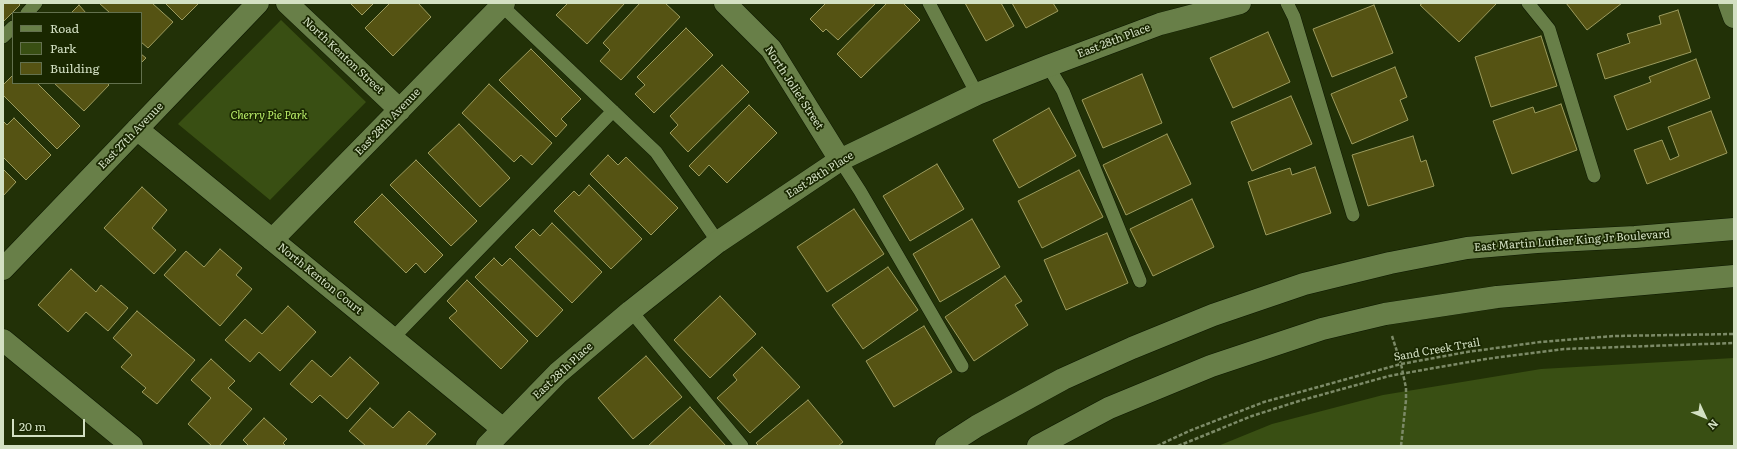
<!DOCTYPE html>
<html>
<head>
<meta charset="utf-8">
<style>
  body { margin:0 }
  #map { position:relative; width:1737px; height:449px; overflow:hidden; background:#223107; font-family:Literata,serif }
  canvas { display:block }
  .frame { position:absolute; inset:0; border:4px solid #d3e0c3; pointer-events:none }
  .legend { position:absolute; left:12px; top:12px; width:130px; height:72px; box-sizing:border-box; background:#192700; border:1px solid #63714e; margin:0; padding:5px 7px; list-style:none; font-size:12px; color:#d3e0c3 }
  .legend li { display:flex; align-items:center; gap:8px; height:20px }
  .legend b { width:20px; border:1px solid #63714e }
  .north { position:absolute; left:1685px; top:397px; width:40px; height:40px; -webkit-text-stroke:3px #192700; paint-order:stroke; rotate:134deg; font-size:11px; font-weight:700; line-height:16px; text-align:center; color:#d3e0c3 }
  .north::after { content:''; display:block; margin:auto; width:14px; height:18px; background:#d3e0c3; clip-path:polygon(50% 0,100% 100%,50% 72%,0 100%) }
  .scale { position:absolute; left:12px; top:419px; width:73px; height:18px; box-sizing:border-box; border:2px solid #d3e0c3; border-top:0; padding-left:5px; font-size:12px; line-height:14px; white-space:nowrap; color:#d3e0c3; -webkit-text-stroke:3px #192700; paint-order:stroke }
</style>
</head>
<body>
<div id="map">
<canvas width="1737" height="449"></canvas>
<div class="frame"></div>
<ul class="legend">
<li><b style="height:5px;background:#687f48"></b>Road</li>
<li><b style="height:11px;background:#394f13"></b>Park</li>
<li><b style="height:11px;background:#555313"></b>Building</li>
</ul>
<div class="north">N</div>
<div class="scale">20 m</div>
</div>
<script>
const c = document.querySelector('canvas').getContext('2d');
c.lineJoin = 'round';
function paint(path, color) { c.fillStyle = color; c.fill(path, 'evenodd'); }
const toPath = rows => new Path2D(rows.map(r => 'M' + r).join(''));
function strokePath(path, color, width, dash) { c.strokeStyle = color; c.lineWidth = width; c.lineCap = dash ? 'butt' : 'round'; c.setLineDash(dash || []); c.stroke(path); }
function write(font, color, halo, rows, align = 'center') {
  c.font = font + ' Literata,serif'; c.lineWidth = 3.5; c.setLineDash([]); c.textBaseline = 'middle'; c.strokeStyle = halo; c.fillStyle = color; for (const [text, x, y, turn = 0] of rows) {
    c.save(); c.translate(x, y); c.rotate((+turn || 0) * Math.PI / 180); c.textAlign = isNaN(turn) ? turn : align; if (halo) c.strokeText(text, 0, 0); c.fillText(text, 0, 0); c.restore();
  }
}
const green = toPath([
  [281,20,366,102,270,200,178,124],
  [1734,358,1734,446,1218,446,1272,424,1383,395,1541,369]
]);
const building = toPath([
  [3,3,18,3,20,5,3,22,3,3],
  [99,3,152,3,173,22,148,48,141,42,141,13,110,13,99,3],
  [165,3,199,3,182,20,165,3],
  [350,3,374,3,362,15,350,3],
  [390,3,418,3,431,17,393,56,365,28,390,3],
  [568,3,625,3,587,44,556,15,568,3],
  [640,3,665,3,680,17,621,80,600,61,610,50,603,43,640,3],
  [826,3,876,3,838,40,826,29,823,32,810,19,826,3],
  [887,3,903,3,920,20,861,78,837,54,887,3],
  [965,3,1001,3,1014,26,986,41,965,3],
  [1012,3,1053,3,1058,11,1026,28,1012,3],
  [1423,3,1497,3,1459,42,1420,5,1423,3],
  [1566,3,1622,3,1587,30,1566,3],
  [79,5,86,13,71,13,79,5],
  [1374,5,1393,53,1332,77,1313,29,1374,5],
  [1678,10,1691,52,1605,79,1597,54,1630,43,1627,34,1661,24,1659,16,1678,10],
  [686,28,713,55,654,113,635,94,645,85,637,77,686,28],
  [1268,32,1290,82,1233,108,1210,58,1268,32],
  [1541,36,1557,86,1491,107,1475,57,1541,36],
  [531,49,581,99,561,119,567,125,556,137,499,80,531,49],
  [141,54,146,58,141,63,141,54],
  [1696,59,1710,98,1627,130,1614,96,1651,82,1649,77,1696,59],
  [722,65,749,92,688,152,670,133,678,125,670,116,722,65],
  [1395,67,1407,97,1400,100,1408,120,1352,144,1331,94,1395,67],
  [1142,74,1162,123,1103,148,1082,100,1142,74],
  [13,75,13,83,37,83,80,126,57,149,3,95,3,85,13,75],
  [54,83,107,83,109,85,84,111,54,83],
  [489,84,552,143,532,165,521,155,514,162,462,113,489,84],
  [1291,96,1312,144,1252,171,1231,122,1291,96],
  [1561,104,1577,150,1512,174,1493,121,1533,107,1535,113,1561,104],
  [749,105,777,133,727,183,709,165,699,176,689,166,749,105],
  [1049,108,1076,156,1019,188,993,140,1049,108],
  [1711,111,1727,153,1647,184,1634,150,1662,140,1670,160,1679,156,1668,127,1711,111],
  [14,118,51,155,26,180,3,157,3,121,7,125,14,118],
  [459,124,510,178,480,207,428,153,459,124],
  [1167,134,1191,184,1126,215,1103,165,1167,134],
  [1413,136,1421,162,1426,160,1434,186,1368,206,1352,155,1413,136],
  [608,155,618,165,626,157,678,208,651,235,590,174,608,155],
  [416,160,477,221,451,246,390,185,416,160],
  [937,164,964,209,910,241,883,196,937,164],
  [1315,167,1331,213,1266,235,1248,182,1290,168,1292,175,1315,167],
  [3,169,16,182,3,196,3,169],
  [1079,170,1103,217,1042,248,1018,201,1079,170],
  [589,185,642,239,611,269,554,211,574,191,579,196,589,185],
  [142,187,167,210,152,228,176,250,154,274,104,228,142,187],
  [382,194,443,255,425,273,416,263,406,273,354,222,382,194],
  [1192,199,1214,247,1153,276,1130,229,1192,199],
  [854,209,884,254,827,292,797,247,854,209],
  [972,219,1000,267,940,302,913,254,972,219],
  [552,223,602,272,572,303,515,247,533,229,540,236,552,223],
  [1107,233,1128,283,1066,310,1044,260,1107,233],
  [220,249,242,268,236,275,252,289,220,326,164,275,186,251,204,267,220,249],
  [494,258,502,266,510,258,563,310,537,337,475,277,494,258],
  [888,267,918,310,863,349,832,305,888,267],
  [71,269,96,292,101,285,128,308,108,331,86,312,68,332,38,305,71,269],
  [1005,276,1022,301,1015,305,1028,325,974,361,945,317,1005,276],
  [467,280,528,341,501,369,449,318,457,311,447,301,467,280],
  [720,296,756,334,710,378,674,340,720,296],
  [288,306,316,332,280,371,259,352,250,362,225,340,245,319,262,334,288,306],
  [137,311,195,360,157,404,142,392,146,388,121,367,132,355,113,338,137,311],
  [924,326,952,372,894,407,866,361,924,326],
  [762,347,800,387,750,433,717,398,737,380,733,375,762,347],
  [646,356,682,397,633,439,598,398,646,356],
  [350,357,379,383,347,419,320,395,312,403,290,384,312,360,331,377,350,357],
  [211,359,235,381,228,388,252,409,219,446,212,446,188,424,211,398,191,380,211,359],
  [808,400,843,442,838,446,759,446,756,443,808,400],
  [690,407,726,446,648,446,690,407],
  [370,408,393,428,409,411,436,434,425,446,366,446,349,431,370,408],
  [264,418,287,439,283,443,286,446,249,446,243,440,264,418]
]);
const path = toPath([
  [1392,336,1401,364,1406,388,1406,400,1401,446],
  [1157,446,1189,431,1264,402,1401,364,1467,352,1540,342,1614,336,1734,334],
  [1178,446,1252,416,1299,401,1389,376,1417,371,1486,359,1564,349,1734,343]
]);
const lane = toPath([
  [499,3,656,152,718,242],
  [929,3,977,94],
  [1287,3,1294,17,1353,215],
  [1528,3,1549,29,1594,176],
  [27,13,36,3],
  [3,37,13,27],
  [1048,66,1063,91,1140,281],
  [840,160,860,191,962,366],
  [631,311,742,446],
  [392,339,613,111]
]);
const street = toPath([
  [287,3,400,110],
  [725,3,771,49,840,160],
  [1729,3,1734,17],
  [137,129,503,429],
  [272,240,504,3],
  [3,269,258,3],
  [3,340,132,446],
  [487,446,558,373,631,311,718,242,840,160,977,94,1048,66,1160,24,1240,3]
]);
const secondary = toPath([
  [946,446,977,426,1063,379,1132,348,1213,315,1304,284,1390,263,1467,248,1537,242,1635,237,1734,229],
  [1038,446,1109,408,1211,366,1322,329,1385,314,1497,297,1734,276]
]);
const streetNames = [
  ["East 28th Place",1114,41,-21],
  ["North Kenton Street",343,56,43],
  ["North Joliet Street",794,88,57],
  ["East 28th Avenue",388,122,-46],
  ["East 27th Avenue",131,136,-46],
  ["East 28th Place",820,175,-32],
  ["East Martin Luther King Jr Boulevard",1572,241,-4],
  ["North Kenton Court",320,279,39],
  ["Sand Creek Trail",1437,350,-10],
  ["East 28th Place",563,371,-43]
];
const parkNames = [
  ["Cherry Pie Park",269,116]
];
paint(green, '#394f13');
paint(building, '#555313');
strokePath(building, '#9c9b5e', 1);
strokePath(lane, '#0d1800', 14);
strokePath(street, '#0d1800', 23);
strokePath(secondary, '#0d1800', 23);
strokePath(path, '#7c8a67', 2.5, [4, 2]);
strokePath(lane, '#687f48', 13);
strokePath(street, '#687f48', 22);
strokePath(secondary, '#687f48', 22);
write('11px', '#d3e0c3', '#192700', streetNames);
write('italic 11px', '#bcf06a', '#192700', parkNames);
</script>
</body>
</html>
